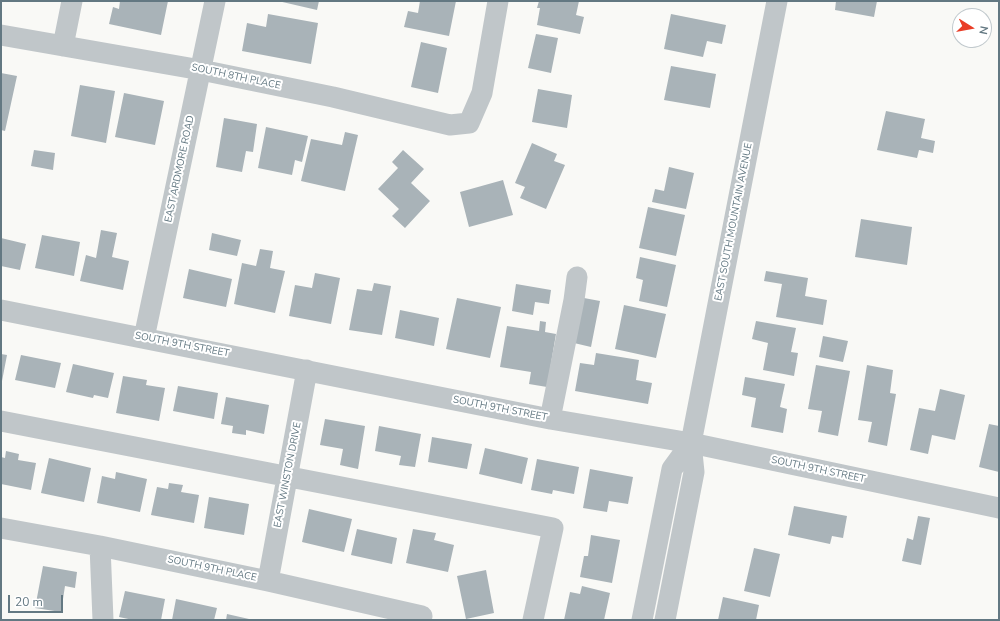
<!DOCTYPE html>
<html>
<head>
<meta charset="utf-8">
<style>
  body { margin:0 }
  #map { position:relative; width:1000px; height:621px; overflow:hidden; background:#f9f9f6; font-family:"Nunito Sans",sans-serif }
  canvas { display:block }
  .frame { position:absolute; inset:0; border:2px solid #637882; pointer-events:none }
  .north { position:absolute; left:952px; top:8px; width:40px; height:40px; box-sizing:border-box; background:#fff; border:1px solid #c1c9cd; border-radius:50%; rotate:101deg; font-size:11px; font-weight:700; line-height:16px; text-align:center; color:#637882 }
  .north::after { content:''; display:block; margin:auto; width:14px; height:18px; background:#e93d26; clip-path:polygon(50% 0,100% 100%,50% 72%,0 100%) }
  .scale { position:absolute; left:8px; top:595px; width:55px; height:18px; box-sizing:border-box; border:2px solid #637882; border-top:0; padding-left:5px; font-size:12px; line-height:14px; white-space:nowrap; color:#637882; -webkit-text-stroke:3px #fff; paint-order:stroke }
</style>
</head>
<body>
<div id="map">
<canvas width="1000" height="621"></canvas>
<div class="frame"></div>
<div class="north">N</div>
<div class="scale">20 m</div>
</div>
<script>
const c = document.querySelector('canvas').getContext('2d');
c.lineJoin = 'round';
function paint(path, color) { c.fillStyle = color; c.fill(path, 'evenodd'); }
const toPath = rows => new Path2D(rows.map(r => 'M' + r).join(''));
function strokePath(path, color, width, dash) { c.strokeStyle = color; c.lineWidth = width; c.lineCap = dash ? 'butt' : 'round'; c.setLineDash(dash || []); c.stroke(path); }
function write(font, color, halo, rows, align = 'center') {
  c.font = font + ' "Nunito Sans",sans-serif'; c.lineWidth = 4; c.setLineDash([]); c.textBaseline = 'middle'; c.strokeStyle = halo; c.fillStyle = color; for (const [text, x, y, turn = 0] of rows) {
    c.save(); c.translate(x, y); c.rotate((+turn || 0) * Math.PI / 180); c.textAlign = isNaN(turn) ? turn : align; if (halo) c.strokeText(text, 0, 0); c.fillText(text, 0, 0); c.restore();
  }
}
const building = toPath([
  [120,1,168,1,161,35,109,24,113,7,119,9],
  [278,1,319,1,317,10],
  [420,1,456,1,449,36,404,27,408,11,418,13],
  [539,1,579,1,576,15,584,17,580,34,537,25,540,8,537,8],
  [836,1,877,1,874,17,835,10],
  [268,14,318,23,311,64,242,51,247,23,266,27],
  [671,14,726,25,722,44,707,41,703,57,664,49],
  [536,34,558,38,551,73,528,68],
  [421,42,447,48,438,93,411,87],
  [671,66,716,74,710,108,664,100],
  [1,73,17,76,5,131,1,130],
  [80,85,115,91,106,143,71,136],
  [538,89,572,95,567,128,532,122],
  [124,93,164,101,155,145,115,137],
  [886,111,925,119,921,138,935,141,933,153,919,150,917,158,877,150],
  [224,118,257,124,253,152,246,151,242,172,216,167],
  [266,127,308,136,302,162,295,160,292,175,258,168],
  [345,132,358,135,345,191,301,181,311,139,342,145],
  [532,143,557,154,554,161,565,165,546,209,520,198,525,187,515,183],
  [34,150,55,153,53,170,31,166],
  [403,150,424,169,411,183,430,201,405,228,392,216,399,209,378,189,398,168,392,162],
  [669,167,694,173,686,209,652,202,655,189,664,191],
  [503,180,513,215,469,227,460,192],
  [648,207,685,215,676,256,639,248],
  [861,219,912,227,907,265,855,257],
  [101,230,117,233,112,257,129,261,123,290,80,281,86,255,96,258],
  [212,233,241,240,237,256,209,250],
  [42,235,80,242,74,276,35,268],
  [1,238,26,244,20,270,1,266],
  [260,249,273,251,270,268,285,271,275,313,234,304,242,263,256,266],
  [640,257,676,265,667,307,639,301,643,280,636,278],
  [189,269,232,279,226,307,183,298],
  [766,271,808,278,805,296,827,300,823,325,776,317,782,284,764,281],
  [315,273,340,278,331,324,289,316,295,285,312,288],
  [374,283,391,286,382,335,349,330,357,289,372,291],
  [516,284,551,290,549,304,535,302,533,315,512,311],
  [457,298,501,307,490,358,446,349],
  [584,298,600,301,591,347,574,343],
  [624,305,666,314,656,358,615,349],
  [400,310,439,318,434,346,395,338],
  [540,321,546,322,545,332,556,334,547,387,529,384,531,372,500,367,507,326,539,331],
  [756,321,796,328,791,352,798,353,794,376,763,370,768,343,752,339],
  [823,336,848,341,843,362,819,357],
  [596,353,639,360,636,380,652,383,648,404,575,391,580,363,594,365],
  [1,354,7,355,2,381,1,381],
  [21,355,61,363,55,388,15,380],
  [73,364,114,373,108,398,94,395,93,398,66,392],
  [816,365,850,371,838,436,818,432,822,411,808,409],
  [867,365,893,370,890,393,896,394,887,446,868,442,872,422,858,420],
  [123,376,147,380,146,385,165,388,159,421,116,413],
  [745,377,785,384,780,407,787,409,783,433,751,427,756,398,742,395],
  [178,386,218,393,214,419,173,411],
  [940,389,965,395,955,440,932,435,928,454,910,450,919,408,935,411],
  [226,397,269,405,264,434,246,430,246,435,232,433,233,426,221,424],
  [325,419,365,426,358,469,340,465,343,449,320,445],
  [989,424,999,426,999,472,979,467],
  [379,426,421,434,415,467,399,465,401,456,375,451],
  [432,437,472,444,467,469,428,462],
  [485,448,528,458,522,484,479,474],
  [6,451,19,454,18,460,36,463,31,490,1,484,1,457,5,458],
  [49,458,91,468,84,502,41,493],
  [537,459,579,467,574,494,553,490,552,494,531,490],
  [590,469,633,477,628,504,609,501,607,512,583,508],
  [116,472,147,479,140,512,97,503,102,476,115,479],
  [169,483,183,485,181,492,199,495,194,523,151,515,157,487,168,489],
  [209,497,249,504,244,535,204,528],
  [794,506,847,516,843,538,832,536,830,544,788,535],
  [309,509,352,519,344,552,302,542],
  [918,516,930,518,921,565,902,561,907,538,913,540],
  [357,529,397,538,392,564,351,555],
  [413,529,436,533,434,540,454,545,448,572,406,563],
  [591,535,620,540,612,583,580,577,584,556,588,556],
  [754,548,780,554,770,597,744,591],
  [43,566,77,572,75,588,65,586,61,612,35,608],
  [486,570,494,613,466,619,457,576],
  [582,586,610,593,604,620,564,620,570,592,580,594],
  [125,591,165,599,161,620,133,620,119,617],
  [723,597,759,605,756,620,718,620],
  [176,599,217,608,214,620,172,620],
  [227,614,249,619,249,620,226,620]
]);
const minor = toPath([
  [1,35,201,70,333,97,450,125,469,123,482,93,498,1],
  [63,46,72,1],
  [1,310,550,419,691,443,999,508],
  [144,338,215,1],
  [550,419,574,300,577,277],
  [1,421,553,528,533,620],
  [1,528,100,546,268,581,422,616,421,620],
  [100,546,103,620],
  [268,581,307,370],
  [642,620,672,469,691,443],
  [665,620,694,472,691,443,777,1]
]);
const streetNames = [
  ["SOUTH 8TH PLACE",236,77,12],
  ["EAST ARDMORE ROAD",180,169,-78],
  ["EAST SOUTH MOUNTAIN AVENUE",734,222,-79],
  ["SOUTH 9TH STREET",182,345,11],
  ["SOUTH 9TH STREET",500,409,11],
  ["SOUTH 9TH STREET",818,470,12],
  ["EAST WINSTON DRIVE",288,475,-79],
  ["SOUTH 9TH PLACE",212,569,12]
];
paint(building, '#a9b3b8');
strokePath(minor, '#c0c6c9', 21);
write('10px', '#637882', '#fff', streetNames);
</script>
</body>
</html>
